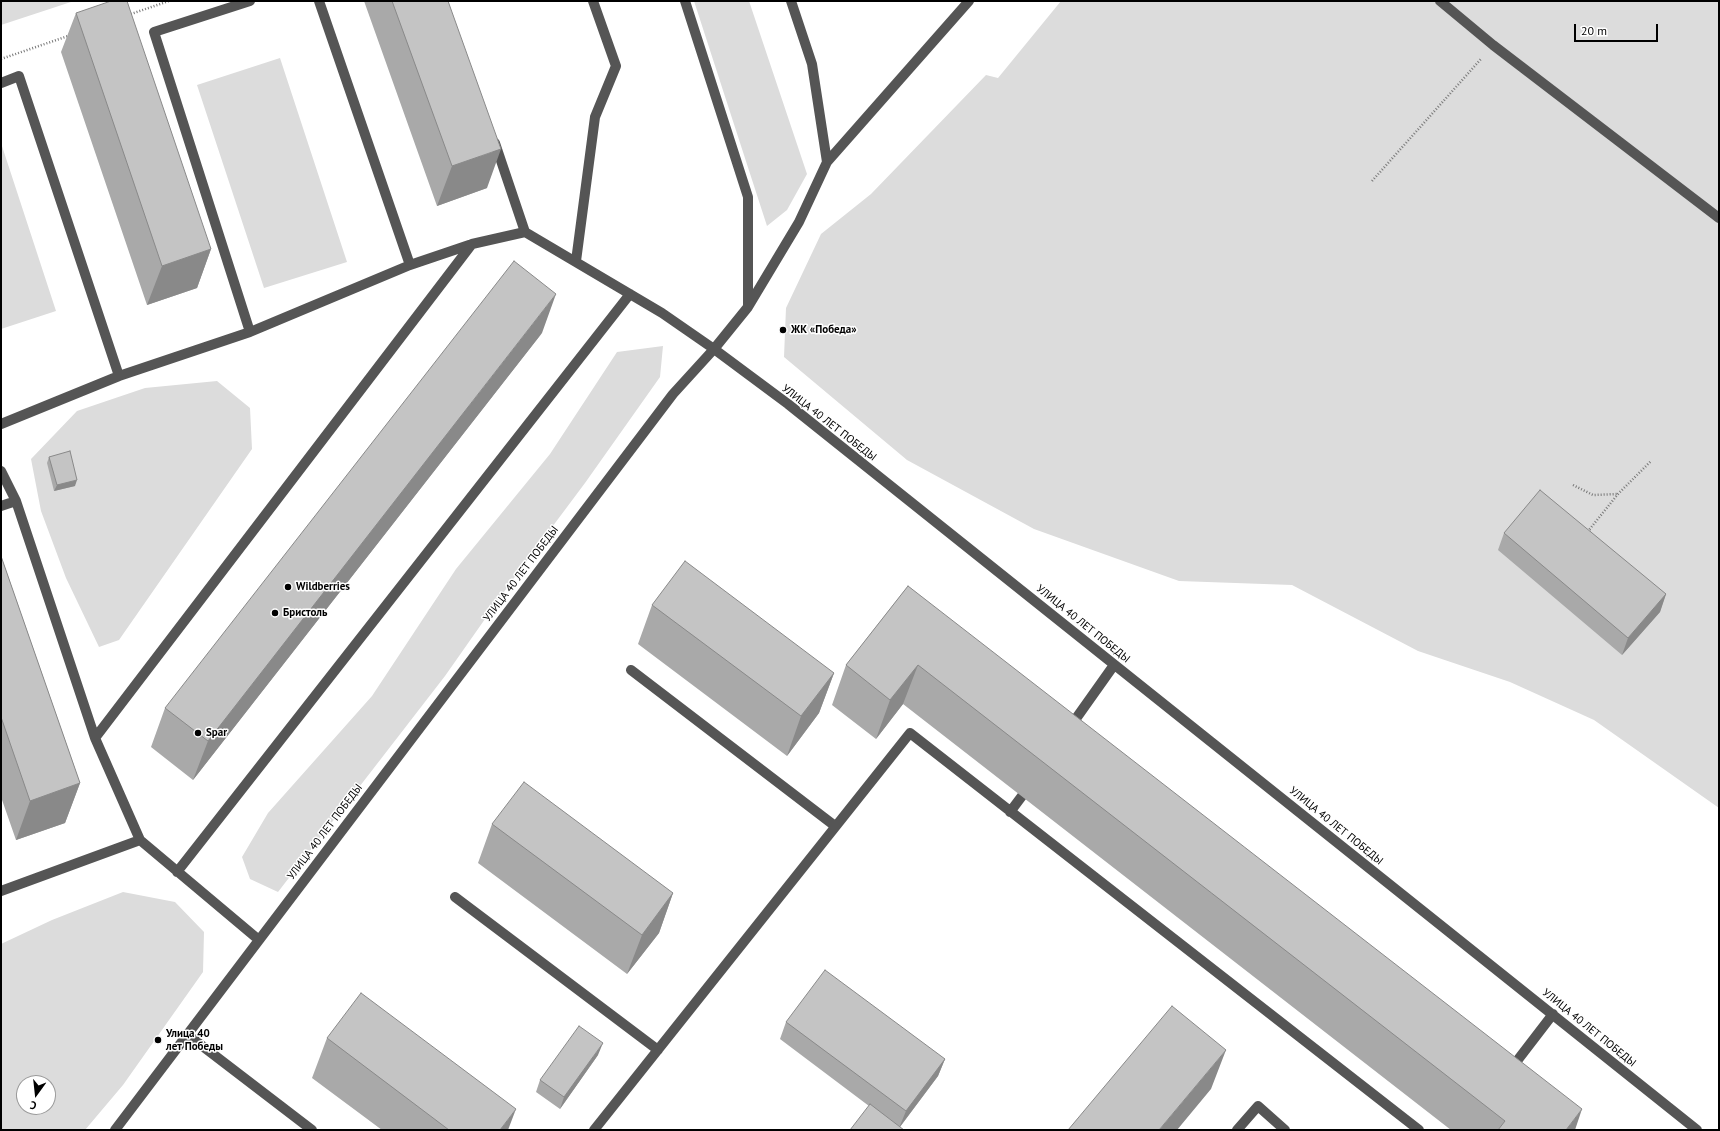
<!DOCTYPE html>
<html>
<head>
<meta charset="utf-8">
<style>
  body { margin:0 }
  #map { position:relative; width:1720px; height:1131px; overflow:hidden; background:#fff; font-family:"PT Sans",sans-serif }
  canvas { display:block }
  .frame { position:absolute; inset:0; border:2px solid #000; pointer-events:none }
  .north { position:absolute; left:16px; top:1075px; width:40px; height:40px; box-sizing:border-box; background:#fff; border:1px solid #999; border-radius:50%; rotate:195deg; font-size:11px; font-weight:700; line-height:16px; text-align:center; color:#000 }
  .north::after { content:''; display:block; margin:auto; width:14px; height:18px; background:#000; clip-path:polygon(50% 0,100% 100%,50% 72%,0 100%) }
  .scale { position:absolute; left:1574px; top:24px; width:84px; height:18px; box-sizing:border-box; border:2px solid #000; border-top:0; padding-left:5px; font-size:12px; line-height:14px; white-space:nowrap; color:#000; -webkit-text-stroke:3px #fff; paint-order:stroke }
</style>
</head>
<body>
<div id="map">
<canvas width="1720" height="1131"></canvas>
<div class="frame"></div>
<div class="north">С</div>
<div class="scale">20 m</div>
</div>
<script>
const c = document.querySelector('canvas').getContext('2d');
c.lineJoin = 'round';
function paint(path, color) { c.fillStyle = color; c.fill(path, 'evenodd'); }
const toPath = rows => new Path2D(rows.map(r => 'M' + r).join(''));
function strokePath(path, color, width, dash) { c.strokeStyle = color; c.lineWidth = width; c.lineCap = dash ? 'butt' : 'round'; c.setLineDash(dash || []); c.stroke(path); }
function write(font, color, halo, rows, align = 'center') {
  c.font = font + ' "PT Sans",sans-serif'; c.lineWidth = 3; c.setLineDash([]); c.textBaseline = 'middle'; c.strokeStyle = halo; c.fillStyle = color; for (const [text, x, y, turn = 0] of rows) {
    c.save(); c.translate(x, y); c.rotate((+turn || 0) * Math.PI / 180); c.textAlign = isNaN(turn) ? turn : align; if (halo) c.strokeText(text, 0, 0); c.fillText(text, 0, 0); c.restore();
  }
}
const green = toPath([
  [1,1,74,1,1,25],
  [694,1,749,1,807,174,787,210,767,226],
  [1061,1,1719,1,1719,808,1594,720,1510,682,1418,651,1292,585,1179,581,1034,529,907,460,784,357,786,308,821,234,871,194,986,75,998,78],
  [280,58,347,262,264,288,197,85],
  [1,143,56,311,1,329],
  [663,346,660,377,585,483,511,582,445,676,278,892,250,879,242,857,268,813,372,696,456,569,550,454,617,352],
  [217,381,250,408,252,449,119,640,99,647,66,578,41,511,31,459,77,411,145,388],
  [123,892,175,902,204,932,203,972,123,1085,85,1130,1,1130,1,944,52,920],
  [24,1083,48,1083,48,1107,24,1107]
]);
const path = toPath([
  [128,15,169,1],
  [1,59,71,35],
  [1372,181,1481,59],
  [1573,485,1593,495,1618,494],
  [1590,532,1589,530,1618,494,1651,461]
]);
const minor = toPath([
  [250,1,154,32,250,332],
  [319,1,410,265],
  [685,1,748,197,748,307],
  [791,1,812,64,827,162],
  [1440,1,1493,45,1719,218],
  [1,83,19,76,119,376],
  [495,143,525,232],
  [576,261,595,117,616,66,593,1],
  [1,424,119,376,250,332,410,265,472,244,525,232,662,313,714,349,788,404,1697,1130],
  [1,471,16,501,95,738,140,840],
  [1,506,16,501],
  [631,670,835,826],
  [1070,727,1114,665],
  [95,738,472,244],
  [1010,812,1022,796],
  [177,872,630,294],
  [1,891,140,840,259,940],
  [455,897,658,1050],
  [188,1035,312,1130],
  [1510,1070,1553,1014],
  [115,1130,673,394,714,349,748,307,799,222,827,162,969,1],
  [594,1130,910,733,1419,1130],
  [1237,1130,1258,1106,1285,1130]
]);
const wall = toPath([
  [364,1,448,1,487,188,437,206],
  [76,13,211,249,197,288,147,305,61,52],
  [542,333,193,780,151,747,165,708],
  [49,457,75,486,54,491,47,463],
  [1504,533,1666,594,1660,612,1622,655,1498,550],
  [1,556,80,783,65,823,16,840,1,797],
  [908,586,1575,1130,1451,1130,903,704,876,739,832,705,846,665],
  [652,605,834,673,819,713,787,756,638,644],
  [492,824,673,893,659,933,627,974,478,863],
  [786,1022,945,1059,938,1076,900,1127,869,1106,780,1039],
  [327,1038,508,1130,382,1130,312,1078],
  [598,1055,560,1109,536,1092,540,1080]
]);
const shadedWall = toPath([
  [501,149,487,188,437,206,452,166],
  [211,249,197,288,147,305,162,266],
  [556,294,542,333,193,780,208,741],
  [77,480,75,486,54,491,57,485],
  [1666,594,1660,612,1622,655,1628,638],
  [918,665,903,704,876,739,890,700],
  [834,673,819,713,787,756,801,716],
  [80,783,65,823,16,840,30,801],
  [673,893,659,933,627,974,642,935],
  [603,1043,598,1055,560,1109,564,1097],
  [1226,1050,1211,1089,1177,1130,1159,1130],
  [945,1059,938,1076,899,1128,906,1111],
  [516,1109,508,1130,500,1130],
  [1582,1109,1575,1130,1566,1130]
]);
const building = toPath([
  [111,1,127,1,211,249,162,266,76,13,111,1],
  [392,1,448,1,501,149,452,166,392,1],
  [514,261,556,294,208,741,165,708,514,261],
  [70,451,77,480,57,485,49,457,70,451],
  [1540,490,1666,594,1628,638,1504,533,1540,490],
  [1,556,80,783,30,801,1,717,1,556],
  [685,561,834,673,801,716,652,605,685,561],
  [908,586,1582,1109,1566,1130,1498,1130,1505,1121,918,665,890,700,846,665,908,586],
  [524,782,673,893,642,935,492,824,524,782],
  [825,970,945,1059,906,1111,786,1022,825,970],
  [361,993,516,1109,500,1130,449,1130,327,1038,361,993],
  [1172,1006,1226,1050,1159,1130,1068,1130,1172,1006],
  [579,1026,603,1043,564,1097,540,1080,579,1026],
  [870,1104,904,1130,850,1130,870,1104]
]);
const markers = [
  [783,330,4,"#000"],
  [288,587,4,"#000"],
  [275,613,4,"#000"],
  [198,733,4,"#000"],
  [158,1040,4,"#000"]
];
const poiNames = [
  ["ЖК «Победа»",791,330],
  ["Wildberries",296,587],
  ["Бристоль",283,613],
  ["Spar",206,733],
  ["Улица 40",166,1034],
  ["лет Победы",166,1047]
];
const streetNames = [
  ["УЛИЦА 40 ЛЕТ ПОБЕДЫ",829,423,38],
  ["УЛИЦА 40 ЛЕТ ПОБЕДЫ",521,574,-53],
  ["УЛИЦА 40 ЛЕТ ПОБЕДЫ",1083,624,39],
  ["УЛИЦА 40 ЛЕТ ПОБЕДЫ",1336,826,39],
  ["УЛИЦА 40 ЛЕТ ПОБЕДЫ",325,832,-53],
  ["УЛИЦА 40 ЛЕТ ПОБЕДЫ",1589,1028,39]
];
paint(green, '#dcdcdc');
strokePath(path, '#777', 2.5, [1, 2]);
strokePath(minor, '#555', 10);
paint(wall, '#a9a9a9');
paint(shadedWall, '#898989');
paint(building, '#c4c4c4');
strokePath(building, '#898989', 1);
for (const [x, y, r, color] of markers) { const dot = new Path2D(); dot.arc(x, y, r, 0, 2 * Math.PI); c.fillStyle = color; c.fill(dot); strokePath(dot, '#fff', 1.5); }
write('bold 11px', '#000', '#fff', poiNames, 'left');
write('11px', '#000', '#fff', streetNames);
</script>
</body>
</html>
